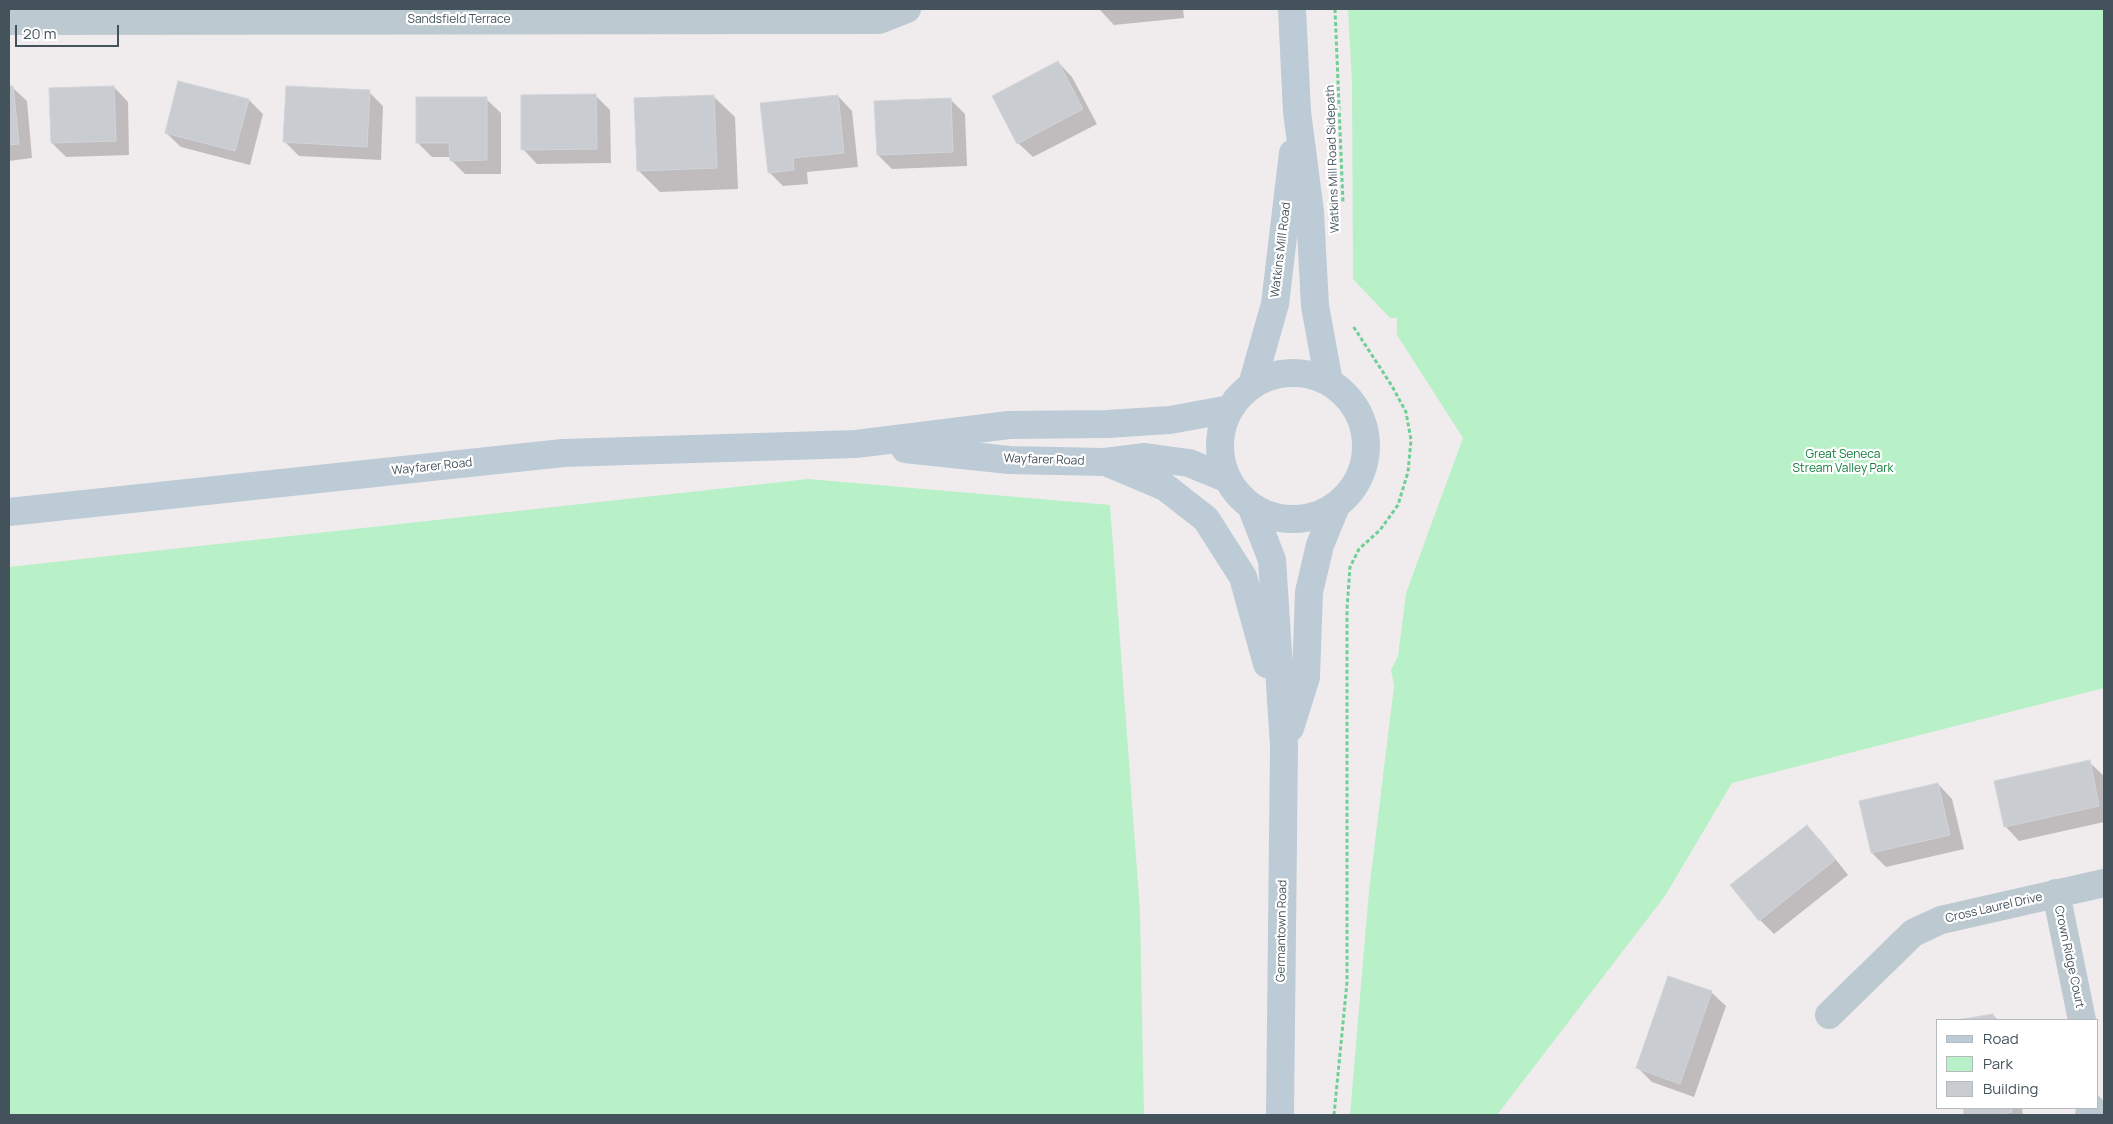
<!DOCTYPE html>
<html>
<head>
<meta charset="utf-8">
<style>
  body { margin:0 }
  #map { position:relative; width:2113px; height:1124px; overflow:hidden; background:#f0eced; font-family:Manrope,sans-serif }
  canvas { display:block }
  .frame { position:absolute; inset:0; border:10px solid #44535b; pointer-events:none }
  .legend { position:absolute; left:1936px; top:1019px; width:162px; height:90px; box-sizing:border-box; background:#fff; border:1px solid #b4babd; margin:0; padding:6px 9px; list-style:none; font-size:15px; color:#44535b }
  .legend li { display:flex; align-items:center; gap:10px; height:25px }
  .legend b { width:25px; border:1px solid #b4babd }
  .scale { position:absolute; left:15px; top:25px; width:104px; height:22px; box-sizing:border-box; border:2px solid #44535b; border-top:0; padding-left:6px; font-size:15px; line-height:18px; white-space:nowrap; color:#44535b; -webkit-text-stroke:4px #fff; paint-order:stroke }
</style>
</head>
<body>
<div id="map">
<canvas width="2113" height="1124"></canvas>
<div class="frame"></div>
<ul class="legend">
<li><b style="height:6px;background:#bccbd5"></b>Road</li>
<li><b style="height:14px;background:#b8f0c8"></b>Park</li>
<li><b style="height:14px;background:#c9cdd2"></b>Building</li>
</ul>
<div class="scale">20 m</div>
</div>
<script>
const c = document.querySelector('canvas').getContext('2d');
c.lineJoin = 'round';
function paint(path, color) { c.fillStyle = color; c.fill(path, 'evenodd'); }
const toPath = rows => new Path2D(rows.map(r => 'M' + r).join(''));
function strokePath(path, color, width, dash) { c.strokeStyle = color; c.lineWidth = width; c.lineCap = dash ? 'butt' : 'round'; c.setLineDash(dash || []); c.stroke(path); }
function write(font, color, halo, rows, align = 'center') {
  c.font = font + ' Manrope,sans-serif'; c.lineWidth = 4.5; c.setLineDash([]); c.textBaseline = 'middle'; c.strokeStyle = halo; c.fillStyle = color; for (const [text, x, y, turn = 0] of rows) {
    c.save(); c.translate(x, y); c.rotate((+turn || 0) * Math.PI / 180); c.textAlign = isNaN(turn) ? turn : align; if (halo) c.strokeText(text, 0, 0); c.fillText(text, 0, 0); c.restore();
  }
}
const green = toPath([
  [1348,9,2104,9,2104,688,1732,783,1665,896,1497,1115,1350,1115,1369,891,1394,686,1391,670,1398,656,1406,593,1463,438,1397,335,1397,318,1390,318,1353,279,1352,82],
  [808,479,1110,505,1140,911,1144,1115,9,1115,9,567]
]);
const shadow = toPath([
  [1099,9,1183,9,1184,18,1114,25],
  [1058,62,1072,77,1097,124,1033,157,1018,143],
  [9,87,12,87,27,101,32,158,9,161],
  [114,87,128,102,129,155,66,157,52,143],
  [369,92,383,106,381,160,299,156,285,142],
  [596,96,610,110,611,163,537,164,523,149],
  [713,96,735,117,738,189,660,192,639,171],
  [838,96,852,111,858,167,807,172,808,184,783,186,769,172],
  [486,99,501,113,501,174,465,174,451,160,451,157,432,157,418,143],
  [950,99,965,114,967,166,892,169,878,155],
  [249,100,263,114,250,165,181,147,166,133],
  [2089,762,2104,776,2104,822,2019,841,2005,826],
  [1938,784,1952,799,1964,849,1886,867,1872,853,1860,802],
  [1807,826,1821,841,1848,875,1774,934,1760,920],
  [1711,992,1726,1006,1694,1097,1652,1082,1638,1068],
  [1993,1015,1998,1020,1964,1020],
  [1964,1108,2022,1108,2023,1115,1966,1115]
]);
const building = toPath([
  [1058,61,1083,109,1017,144,992,96,1058,61],
  [178,81,249,99,235,151,165,133,178,81],
  [9,86,13,86,19,144,9,145,9,86],
  [114,86,116,141,51,143,49,88,114,86],
  [286,86,370,90,367,147,283,142,286,86],
  [596,94,597,149,521,150,521,95,596,94],
  [714,95,717,168,637,171,634,98,714,95],
  [838,95,844,153,793,158,794,170,768,173,760,103,838,95],
  [416,97,487,97,487,160,450,161,449,143,416,143,416,97],
  [951,98,953,152,877,155,874,101,951,98],
  [2090,760,2099,806,2004,827,1994,781,2090,760],
  [1938,783,1950,835,1871,853,1859,801,1938,783],
  [1807,825,1835,860,1759,921,1730,885,1807,825],
  [1668,976,1712,991,1680,1084,1636,1068,1668,976],
  [1993,1014,1995,1020,1957,1020,1993,1014],
  [1963,1108,2011,1108,2012,1112,1996,1115,1964,1115,1963,1108]
]);
const path = toPath([
  [1335,9,1343,203],
  [1334,1115,1347,982,1347,609,1350,567,1359,549,1380,530,1398,505,1408,472,1411,440,1406,412,1392,386,1353,326]
]);
const street = toPath([
  [9,21,879,20,907,9],
  [2056,893,2082,1020],
  [1829,1015,1913,933,1941,920,2104,883],
  [2089,1115,2091,1108]
]);
const secondary = toPath([
  [1292,9,1297,112,1310,212,1315,306,1329,382],
  '1220 446a73 73 0 1 1 146 0a73 73 0 1 1-146 0Z',
  [1252,385,1275,304,1293,153],
  [905,449,1009,460,1105,462,1145,457,1189,463,1228,479],
  [1106,462,1165,487,1206,519,1243,577,1267,664],
  [1251,506,1272,560,1284,746,1280,1115],
  [9,512,563,453,856,444,1009,425,1107,424,1170,420,1230,409],
  [1290,728,1306,677,1309,592,1320,545,1336,506]
]);
const streetNames = [
  ["Sandsfield Terrace",459,20],
  ["Watkins Mill Road Sidepath",1333,159,-92],
  ["Watkins Mill Road",1281,250,-83],
  ["Wayfarer Road",1044,460,2],
  ["Wayfarer Road",432,467,-6],
  ["Cross Laurel Drive",1994,908,-13],
  ["Germantown Road",1282,931,-89],
  ["Crown Ridge Court",2069,957,78]
];
const parkNames = [
  ["Great Seneca",1843,455],
  ["Stream Valley Park",1843,469]
];
paint(green, '#b8f0c8');
paint(shadow, '#0003');
paint(building, '#c9cdd2');
strokePath(building, '#d0d4d9', 1);
strokePath(path, '#6fcf95', 3, [4, 2.5]);
strokePath(street, '#bcc9d0', 28);
strokePath(secondary, '#bccbd5', 28);
write('12px', '#44535b', '#fff', streetNames);
write('12px', '#137e3d', '#fff', parkNames);
</script>
</body>
</html>
